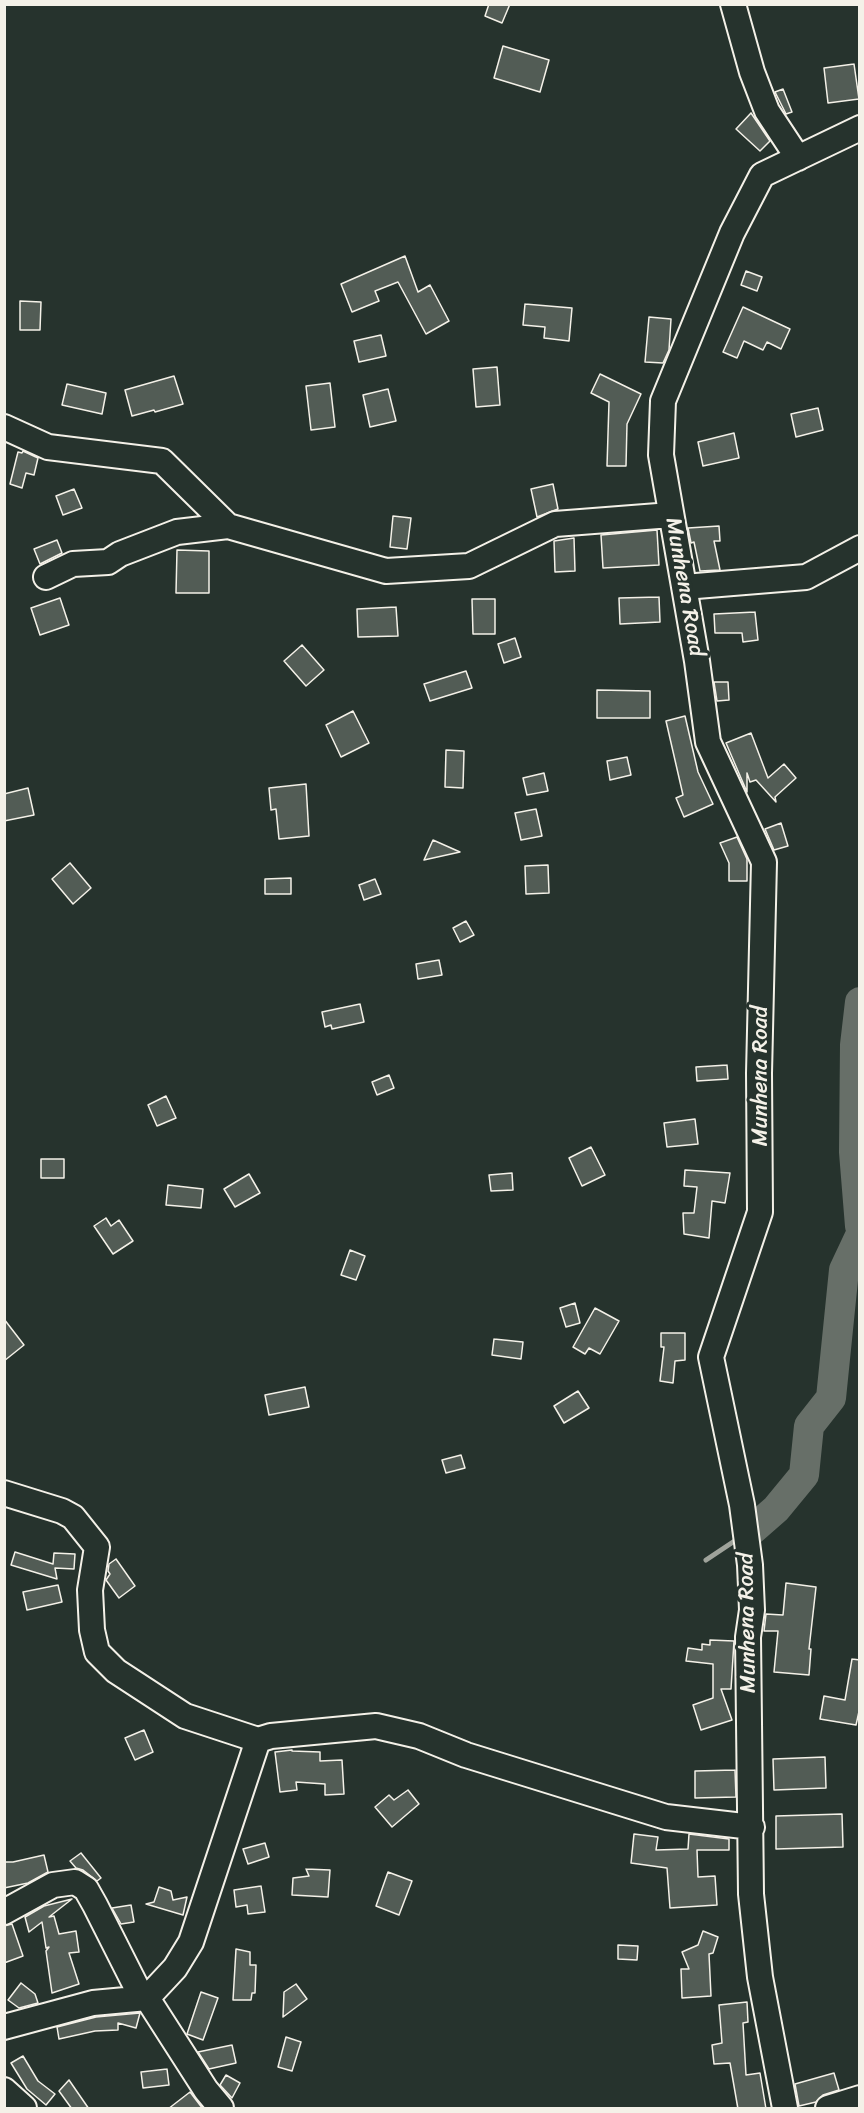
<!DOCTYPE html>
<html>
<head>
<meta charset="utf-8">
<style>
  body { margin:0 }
  #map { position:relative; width:864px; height:2113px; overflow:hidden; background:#26332d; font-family:Sriracha,sans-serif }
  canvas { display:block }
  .frame { position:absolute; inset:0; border:6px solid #f4f1e8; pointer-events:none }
</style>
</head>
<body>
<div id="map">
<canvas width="864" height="2113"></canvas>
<div class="frame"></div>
</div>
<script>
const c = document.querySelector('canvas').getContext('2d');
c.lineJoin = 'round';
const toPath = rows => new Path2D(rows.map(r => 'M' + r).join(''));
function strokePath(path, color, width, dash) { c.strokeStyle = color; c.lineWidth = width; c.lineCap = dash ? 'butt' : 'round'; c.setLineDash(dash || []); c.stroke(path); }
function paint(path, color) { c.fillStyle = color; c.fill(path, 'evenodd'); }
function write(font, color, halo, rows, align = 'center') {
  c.font = font + ' Sriracha,sans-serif'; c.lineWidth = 6; c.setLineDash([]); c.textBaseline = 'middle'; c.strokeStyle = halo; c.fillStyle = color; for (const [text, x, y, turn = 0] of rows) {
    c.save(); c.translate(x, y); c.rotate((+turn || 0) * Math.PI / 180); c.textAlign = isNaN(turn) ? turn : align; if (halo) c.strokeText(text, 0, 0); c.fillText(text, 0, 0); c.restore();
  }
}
const stream = toPath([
  [706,1560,739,1538]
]);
const river = toPath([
  [860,1002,855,1045,854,1152,860,1226],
  [752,1530,776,1509,804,1475,809,1426,831,1398,844,1270,860,1236]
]);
const building = toPath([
  [489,4,510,4,502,23,485,16,489,4],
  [503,46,549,60,540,92,494,78,503,46],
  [854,64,859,99,828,103,824,68,854,64],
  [783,89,792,112,786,114,775,92,783,89],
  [751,113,770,141,760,151,736,129,751,113],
  [405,256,418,292,430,285,449,321,426,334,398,282,375,291,379,301,352,312,341,284,405,256],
  [746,271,762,277,757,291,741,285,746,271],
  [20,301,41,302,40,330,20,330,20,301],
  [525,304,572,308,569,341,544,338,545,327,523,325,525,304],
  [743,307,790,329,781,349,767,342,763,350,744,341,737,358,723,352,743,307],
  [649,317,671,319,669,350,663,363,645,362,649,317],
  [381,335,386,356,359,362,354,341,381,335],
  [497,367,500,405,476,407,473,369,497,367],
  [600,374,641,394,627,424,626,466,607,466,609,402,591,393,600,374],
  [174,376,183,404,155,412,154,410,132,416,125,390,174,376],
  [330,383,335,427,311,430,306,386,330,383],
  [67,384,106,393,102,414,62,405,67,384],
  [388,389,396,421,370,427,363,395,388,389],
  [818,408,823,430,796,437,791,414,818,408],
  [734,433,739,458,703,466,698,442,734,433],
  [23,451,38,458,34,475,26,473,22,488,10,484,18,452,22,453,23,451],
  [553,484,558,509,537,517,531,489,553,484],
  [74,489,82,508,63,515,56,496,74,489],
  [393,516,411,518,407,549,390,547,393,516],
  [719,526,720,541,714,541,720,570,700,571,694,542,691,543,688,528,719,526],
  [657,530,659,565,603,568,601,535,657,530],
  [574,538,575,571,555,572,554,541,574,538],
  [57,540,62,553,40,564,34,549,57,540],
  [177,550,209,551,209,593,176,593,177,550],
  [659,597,660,622,620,624,619,598,659,597],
  [60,598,69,625,40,635,31,608,60,598],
  [472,599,495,599,495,634,473,634,472,599],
  [396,607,398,636,358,637,357,609,396,607],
  [755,612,758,640,743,642,742,633,715,633,714,614,755,612],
  [515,638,521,657,504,663,498,644,515,638],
  [302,645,324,670,306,686,284,661,302,645],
  [466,671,472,688,430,701,424,684,466,671],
  [714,682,728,682,729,700,717,701,714,682],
  [597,690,650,691,650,718,597,718,597,690],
  [353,711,369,743,341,757,326,725,353,711],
  [685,716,698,772,713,804,684,817,676,798,683,795,666,721,685,716],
  [751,733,768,778,784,764,796,778,775,797,776,802,756,780,750,782,747,773,747,792,726,743,751,733],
  [446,750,464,751,463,788,445,787,446,750],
  [627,757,631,775,610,780,607,761,627,757],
  [544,773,548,791,527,795,523,778,544,773],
  [306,784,309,836,279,839,276,809,271,810,269,788,306,784],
  [28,788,34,815,4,821,4,794,28,788],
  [536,809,542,836,521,840,515,813,536,809],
  [781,823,788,846,774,850,765,829,781,823],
  [737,837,747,859,747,881,729,881,729,863,720,843,737,837],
  [433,840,460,852,424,860,433,840],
  [70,863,91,888,73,904,52,879,70,863],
  [548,865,549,893,526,894,525,866,548,865],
  [291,878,291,894,265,894,265,879,291,878],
  [375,879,381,894,364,900,359,885,375,879],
  [466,921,474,935,460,942,453,928,466,921],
  [439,960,442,975,418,979,416,964,439,960],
  [360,1004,364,1022,332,1029,331,1025,325,1027,322,1012,360,1004],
  [727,1065,728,1079,697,1081,696,1067,727,1065],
  [389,1075,394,1088,377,1095,372,1082,389,1075],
  [166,1096,176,1118,157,1126,148,1105,166,1096],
  [695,1119,698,1144,667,1147,664,1123,695,1119],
  [591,1147,605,1175,582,1186,569,1158,591,1147],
  [41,1159,64,1159,64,1178,41,1178,41,1159],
  [685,1170,730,1173,725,1203,712,1201,709,1238,684,1234,683,1213,694,1213,697,1187,684,1186,685,1170],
  [512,1173,513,1190,491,1191,489,1175,512,1173],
  [249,1174,260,1193,235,1207,224,1189,249,1174],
  [168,1185,203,1189,201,1208,166,1205,168,1185],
  [106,1218,111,1226,119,1220,133,1241,113,1254,94,1226,106,1218],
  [350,1250,365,1256,356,1280,341,1275,350,1250],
  [575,1303,580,1323,566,1327,560,1308,575,1303],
  [595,1308,619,1321,600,1354,589,1348,585,1354,573,1347,595,1308],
  [4,1319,24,1345,4,1361,4,1319],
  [661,1333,685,1333,685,1360,675,1361,673,1383,660,1381,664,1347,661,1347,661,1333],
  [494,1339,523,1342,521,1359,492,1355,494,1339],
  [305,1387,309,1407,269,1415,265,1395,305,1387],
  [578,1391,589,1408,564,1423,554,1406,578,1391],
  [461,1455,465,1468,446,1473,442,1460,461,1455],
  [15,1552,53,1564,54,1553,75,1554,74,1569,55,1568,57,1579,11,1565,15,1552],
  [116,1559,135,1586,119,1598,106,1580,110,1574,108,1571,109,1564,116,1559],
  [786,1583,816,1587,809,1649,811,1649,809,1675,774,1672,778,1631,764,1631,766,1614,783,1615,786,1583],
  [58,1585,62,1602,27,1610,23,1592,58,1585],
  [710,1640,734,1641,731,1689,721,1689,732,1720,701,1730,693,1705,713,1698,713,1664,686,1661,688,1648,702,1650,702,1644,710,1645,710,1640],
  [852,1659,860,1660,860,1707,856,1725,820,1719,824,1696,845,1700,852,1659],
  [144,1730,153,1752,135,1760,125,1738,144,1730],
  [292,1750,292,1751,320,1752,320,1761,342,1760,344,1794,325,1795,325,1784,296,1782,297,1790,280,1792,275,1752,292,1750],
  [825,1757,826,1788,774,1790,773,1759,825,1757],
  [735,1770,736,1797,695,1798,695,1771,735,1770],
  [408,1790,419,1804,392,1827,375,1807,389,1795,394,1800,408,1790],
  [842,1814,843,1847,776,1849,776,1816,842,1814],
  [634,1834,658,1837,656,1850,688,1849,689,1834,729,1839,729,1850,697,1850,698,1877,715,1876,717,1905,670,1908,667,1868,631,1863,634,1834],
  [265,1843,269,1857,248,1864,243,1849,265,1843],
  [81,1853,101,1878,97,1881,83,1870,76,1868,70,1861,81,1853],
  [44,1855,48,1872,28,1883,4,1888,4,1862,13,1862,44,1855],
  [306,1869,330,1870,328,1897,292,1895,293,1878,309,1876,306,1869],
  [388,1872,412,1881,399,1915,376,1906,388,1872],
  [261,1886,265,1912,248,1914,247,1905,236,1907,234,1890,261,1886],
  [159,1887,171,1891,173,1900,187,1897,183,1915,146,1904,154,1902,159,1887],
  [72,1899,49,1917,54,1916,59,1934,76,1931,79,1952,69,1953,79,1984,52,1993,46,1951,49,1947,46,1948,42,1922,29,1932,25,1917,44,1906,72,1899],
  [131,1905,134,1922,121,1924,112,1908,131,1905],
  [12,1924,23,1956,4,1963,4,1926,12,1924],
  [703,1931,718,1937,713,1953,709,1954,711,1996,682,1998,681,1969,689,1969,682,1952,698,1945,703,1931],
  [618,1945,638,1946,637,1960,618,1959,618,1945],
  [236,1949,250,1952,250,1965,256,1965,255,1993,252,1993,251,2000,233,2000,236,1949],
  [21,1983,35,1994,38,2003,19,2008,8,2000,21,1983],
  [296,1984,307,1999,283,2017,284,1992,296,1984],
  [201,1992,218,1998,203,2040,187,2034,201,1992],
  [747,2002,748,2022,743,2023,746,2075,760,2073,766,2109,738,2109,730,2063,714,2064,712,2045,722,2043,719,2005,747,2002],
  [140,2013,136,2028,118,2023,118,2030,95,2031,59,2039,57,2027,96,2017,140,2013],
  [286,2037,301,2042,292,2071,278,2067,286,2037],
  [232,2045,236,2063,209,2069,198,2052,232,2045],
  [23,2056,38,2081,55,2094,46,2105,27,2089,11,2063,23,2056],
  [167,2069,169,2085,143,2088,141,2072,167,2069],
  [834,2073,839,2090,823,2095,816,2102,799,2106,795,2084,834,2073],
  [226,2075,240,2083,232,2098,220,2085,226,2075],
  [69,2080,89,2109,72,2109,59,2091,69,2080],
  [190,2092,203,2109,168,2109,190,2092]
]);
const minor = toPath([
  [733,4,752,72,767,111,798,158],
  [4,427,48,447,162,461,228,526,386,571,469,566,555,524,671,515],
  [46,577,73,564,108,562,120,554,177,532,228,526],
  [684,587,806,577,860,548],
  [4,1493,62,1511,73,1517,97,1547,90,1590,92,1630,97,1652,116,1671,185,1716,258,1740],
  [4,1912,53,1885,75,1882,86,1889,95,1905,142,1998],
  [147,1998,206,2090,221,2108],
  [4,2027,93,2003,147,1998,175,1968,191,1942,258,1740,271,1736,376,1726,419,1736,466,1755,666,1817,752,1827],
  [4,2090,24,2108],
  [785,2108,760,1977,751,1894,748,1637,752,1610,750,1565,742,1505,711,1357,760,1212,759,1073,764,862,708,742,697,661,661,455,663,401,732,233,762,175,860,128],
  [828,2108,860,2098]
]);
const streetNames = [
  ["Munhena Road",684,587,80],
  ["Munhena Road",761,1076,-90],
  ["Munhena Road",748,1623,-91]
];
strokePath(stream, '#9fa39b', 5);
strokePath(river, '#676f68', 30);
paint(building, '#525c55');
strokePath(building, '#f4f1e8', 1.5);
strokePath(minor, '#f4f1e8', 28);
strokePath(minor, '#26332d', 24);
write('22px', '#f4f1e8', '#26332d', streetNames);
</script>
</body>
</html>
